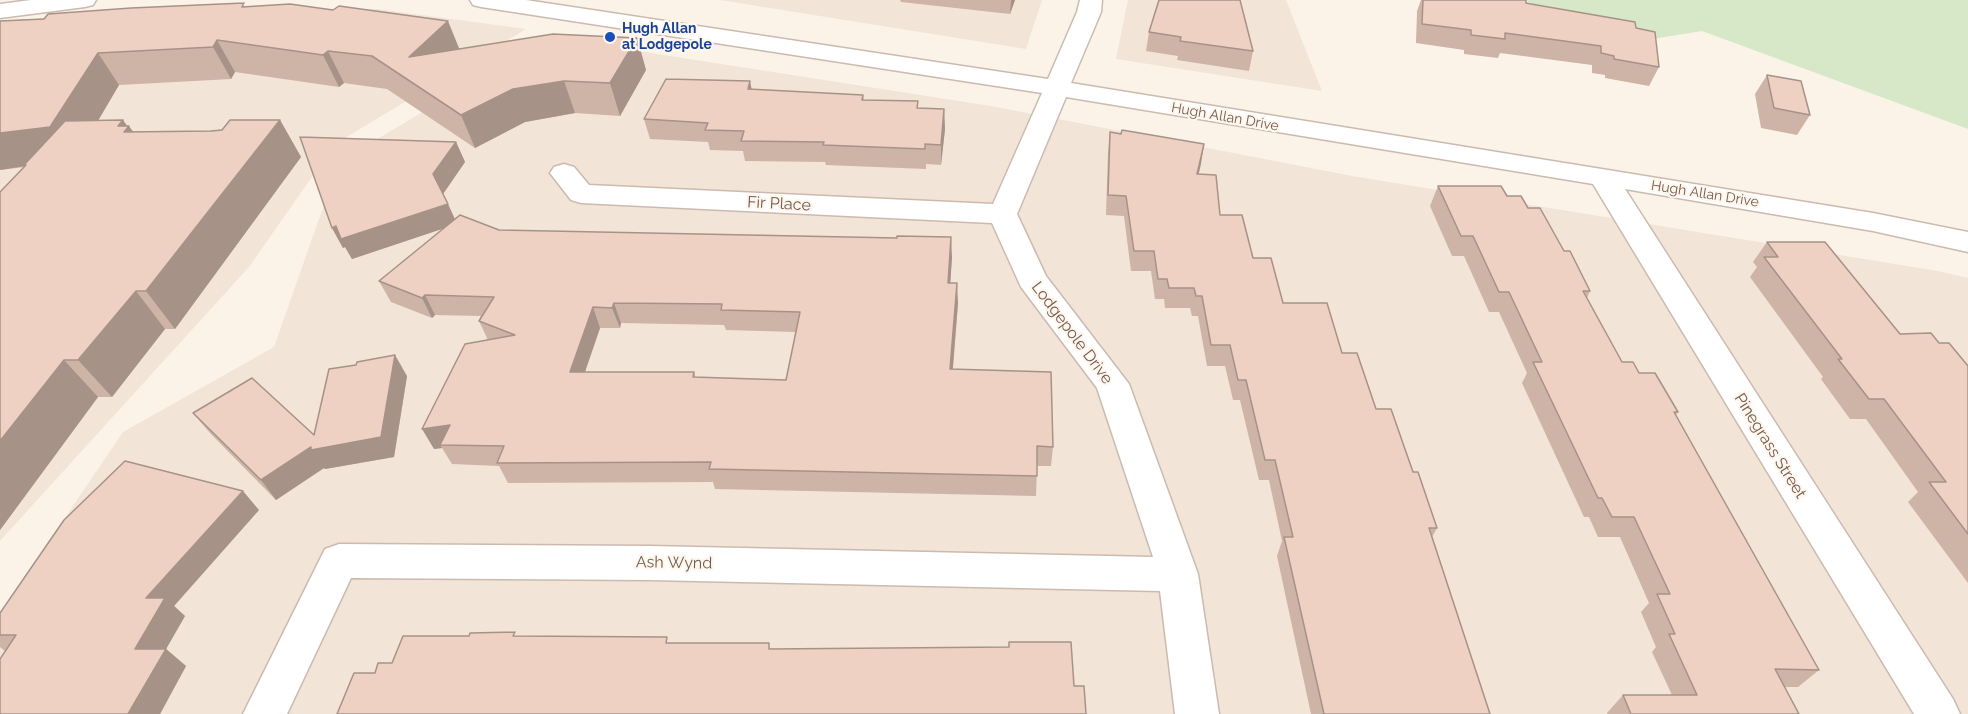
<!DOCTYPE html>
<html>
<head>
<meta charset="utf-8">
<style>
  body { margin:0 }
  canvas { display:block; background:#fbf3e8 }
</style>
</head>
<body>
<canvas width="1968" height="714"></canvas>
<script>
const c = document.querySelector('canvas').getContext('2d');
c.lineJoin = 'round';
function paint(path, color) { c.fillStyle = color; c.fill(path, 'evenodd'); }
const toPath = rows => new Path2D(rows.map(r => 'M' + r).join(''));
function strokePath(path, color, width, dash) { c.strokeStyle = color; c.lineWidth = width; c.lineCap = dash ? 'butt' : 'round'; c.setLineDash(dash || []); c.stroke(path); }
function write(font, color, halo, rows, align = 'center') {
  c.font = font + ' Raleway,sans-serif'; c.lineWidth = 4.5; c.setLineDash([]); c.textBaseline = 'middle'; c.strokeStyle = halo; c.fillStyle = color; for (const [text, x, y, turn = 0] of rows) {
    c.save(); c.translate(x, y); c.rotate((+turn || 0) * Math.PI / 180); c.textAlign = isNaN(turn) ? turn : align; if (halo) c.strokeText(text, 0, 0); c.fillText(text, 0, 0); c.restore();
  }
}
const residential = toPath([
  [720,0,1042,0,1026,49],
  [1128,0,1286,0,1322,91,1116,59],
  [377,9,526,29,335,144,249,267,0,541,0,40,277,11],
  [548,37,991,106,1352,176,1938,271,1968,278,1968,714,0,714,0,614,123,432,274,347,339,162]
]);
const green = toPath([
  [1526,0,1968,0,1968,129,1702,31,1634,42,1560,24]
]);
const minor = toPath([
  [31,0,96,0,93,5,85,7,0,18,0,4,31,0],
  [470,0,526,0,1048,79,1077,12,1080,0,1102,0,1101,12,1071,83,1873,213,1968,232,1968,252,1873,231,1625,189,1953,699,1960,714,1914,714,1593,184,1066,97,1017,214,1046,276,1129,384,1198,574,1219,714,1175,714,1160,591,650,580,351,578,287,714,243,714,325,549,339,544,650,546,1153,557,1097,388,1021,287,992,223,581,203,571,200,550,173,554,167,564,164,574,167,589,185,993,204,1042,93,481,7,473,5,470,0]
]);
const wall = toPath([
  [900,0,1015,0,1010,14,901,2],
  [1159,0,1253,51,1249,71,1177,60,1178,56,1146,51,1149,32],
  [1421,0,1526,0,1526,3,1531,4,1636,28,1659,67,1649,86,1605,78,1605,75,1592,73,1592,65,1500,53,1498,58,1464,54,1464,50,1416,43,1417,11],
  [246,7,459,49,637,38,646,70,620,116,575,113,525,122,475,148,387,89,344,83,339,87,235,72,231,79,119,85,98,120,127,126,133,132,211,131,280,120,301,157,175,329,165,329,112,397,98,397,0,530,0,192,25,167,0,170,0,21],
  [1767,75,1810,115,1797,135,1761,128,1755,94],
  [752,89,863,95,864,100,918,108,944,109,945,129,941,165,926,164,926,169,826,165,825,162,745,161,743,151,710,150,708,142,650,139,644,119],
  [1110,132,1204,144,1198,174,1220,215,1253,258,1283,303,1342,353,1413,472,1437,528,1432,537,1490,714,1311,714,1277,556,1282,541,1269,480,1259,480,1240,400,1233,400,1225,366,1207,366,1198,316,1192,316,1190,308,1165,308,1164,299,1155,299,1151,271,1131,271,1124,216,1106,215,1108,152],
  [456,142,465,162,443,194,455,219,499,230,952,257,950,283,958,303,953,369,1053,447,1051,466,1037,466,1036,496,715,489,713,482,508,483,499,466,452,464,442,448,434,449,488,340,479,321,481,316,435,315,432,318,391,302,379,281,444,228,352,259,345,247,343,248,332,228],
  [621,323,724,325,726,330,796,332,786,380,696,378,694,372,585,372,600,328,620,328],
  [1438,186,1507,196,1528,208,1564,251,1590,291,1587,298,1622,362,1639,373,1678,412,1676,415,1819,670,1798,687,1785,687,1799,714,1607,714,1607,713,1623,695,1672,695,1652,652,1656,647,1641,612,1649,603,1620,537,1598,537,1589,517,1584,517,1522,383,1527,373,1499,312,1489,312,1464,256,1452,256,1430,206],
  [1767,242,1900,334,1939,343,1968,366,1968,583,1908,502,1918,492,1866,419,1850,419,1821,379,1823,377,1750,277,1757,267,1753,262],
  [407,376,394,457,325,469,324,468,276,500,210,433,193,413,314,435],
  [259,510,174,606,185,616,166,649,186,666,160,714,0,714,5,651,0,647,0,613]
]);
const shadedWall = toPath([
  [1011,0,1015,0,1010,14],
  [448,21,461,53,409,57],
  [637,38,646,70,620,116,610,83],
  [217,40,235,72,231,79,213,47],
  [328,51,344,83,339,87,323,55],
  [98,53,119,85,75,160,24,165,25,166,0,170,0,133],
  [564,81,575,113,525,122,475,148,461,115,513,89],
  [750,81,754,101,748,89],
  [944,109,945,129,941,165,941,145],
  [123,120,128,127,129,126,155,163,118,126],
  [280,120,301,157,175,329,146,291],
  [456,142,465,162,443,194,433,174],
  [1204,144,1201,164,1194,194,1197,174],
  [448,204,457,224,352,259,345,247,343,248,332,228],
  [951,237,952,257,949,303,948,283],
  [957,283,958,303,951,389,950,369],
  [136,291,165,329,112,397,78,360],
  [425,295,435,315,432,318,422,298],
  [614,303,621,323,620,328,612,308],
  [593,307,600,328,578,392,570,372],
  [395,355,407,376,394,457,325,469,324,468,276,500,261,480,311,447],
  [64,360,98,397,0,530,0,441],
  [450,425,440,445,442,448,434,449,422,429],
  [243,491,259,510,174,606,185,616,166,649,186,666,160,714,128,714,135,649,146,598]
]);
const building = toPath([
  [1159,0,1240,0,1253,51,1180,41,1181,37,1149,32,1159,0],
  [1423,0,1526,0,1526,3,1531,4,1635,22,1636,28,1655,32,1659,67,1614,59,1614,56,1601,53,1601,46,1505,33,1505,39,1471,35,1471,30,1422,24,1423,0],
  [244,3,242,7,290,4,333,10,339,6,448,21,409,57,553,34,637,38,610,83,564,81,513,89,461,115,372,56,328,51,323,55,217,40,213,47,98,53,50,127,0,133,0,21,44,19,48,14,131,8,244,3],
  [1767,75,1801,81,1810,115,1774,108,1767,75],
  [666,79,750,81,748,89,863,95,862,100,918,101,917,108,944,109,941,145,925,144,925,149,823,145,824,142,741,141,744,131,705,130,708,123,644,119,666,79],
  [123,120,118,126,129,126,124,132,211,131,222,130,230,120,280,120,146,291,136,291,78,360,64,360,0,441,0,192,26,165,24,165,65,121,123,120],
  [1122,130,1204,144,1197,174,1216,175,1220,215,1242,215,1253,258,1271,258,1283,303,1327,303,1342,353,1357,353,1376,409,1391,409,1413,472,1418,472,1437,528,1429,528,1490,714,1324,714,1284,537,1293,537,1275,460,1265,460,1246,380,1238,380,1230,345,1211,345,1202,296,1196,296,1194,288,1169,288,1167,279,1158,279,1154,251,1134,251,1126,196,1108,195,1110,132,1121,134,1122,130],
  [300,137,456,142,433,174,448,204,341,239,336,226,332,228,300,137],
  [1438,186,1501,186,1507,196,1521,196,1528,208,1540,208,1564,251,1570,251,1590,291,1583,291,1622,362,1633,362,1639,373,1655,373,1678,412,1674,412,1819,670,1775,669,1799,714,1631,714,1623,695,1697,695,1669,634,1675,634,1657,594,1670,594,1634,517,1612,517,1602,498,1598,498,1533,362,1542,362,1509,292,1499,292,1473,236,1461,236,1438,186],
  [460,215,499,230,897,238,897,236,951,237,948,283,957,283,950,369,1051,372,1053,447,1037,446,1037,476,709,469,711,462,497,463,504,446,440,445,450,425,422,429,465,344,515,335,479,321,494,297,425,295,422,298,379,281,460,215],
  [614,303,722,304,721,310,800,312,786,380,693,377,694,372,570,372,593,307,612,308,614,303],
  [1767,242,1825,242,1900,334,1931,333,1939,343,1949,343,1968,366,1968,534,1929,482,1946,482,1884,399,1869,399,1838,359,1842,359,1764,257,1778,257,1767,242],
  [395,355,381,437,311,450,311,447,261,480,193,413,252,378,314,435,329,369,356,365,357,362,395,355],
  [125,461,243,491,146,598,165,598,135,649,166,649,128,714,0,714,0,659,16,635,0,635,0,613,64,520,125,461],
  [515,632,513,636,667,637,666,643,769,643,769,649,1009,647,1009,642,1071,642,1074,686,1084,686,1086,714,337,714,354,673,375,673,378,663,392,663,403,636,469,636,470,633,515,632]
]);
const markers = [
  [610,37,6,"#1a4fb4"]
];
const farTransitnames = [
  ["Hugh Allan",622,29],
  ["at Lodgepole",622,45]
];
const farStreetnames = [
  ["Hugh Allan Drive",1225,117,10],
  ["Hugh Allan Drive",1705,194,9]
];
const streetNames = [
  ["Fir Place",779,204,3],
  ["Lodgepole Drive",1072,333,53],
  ["Pinegrass Street",1770,446,58],
  ["Ash Wynd",674,563,1]
];
paint(residential, '#f2e4d7');
paint(green, '#d6e8c7');
strokePath(minor, '#ccbaaf', 3);
paint(minor, '#fff');
paint(wall, '#cdb4a7');
paint(shadedWall, '#a79288');
paint(building, '#eed1c2');
strokePath(building, '#a79288', 1.5);
for (const [x, y, r, color] of markers) { const dot = new Path2D(); dot.arc(x, y, r, 0, 2 * Math.PI); c.fillStyle = color; c.fill(dot); strokePath(dot, '#fef7ee', 2); }
write('bold 14px', '#164399', '#fef7ee', farTransitnames, 'left');
write('14px', '#73594e', '#fef7ee', farStreetnames);
write('16px', '#73594e', '#fef7ee', streetNames);
</script>
</body>
</html>
